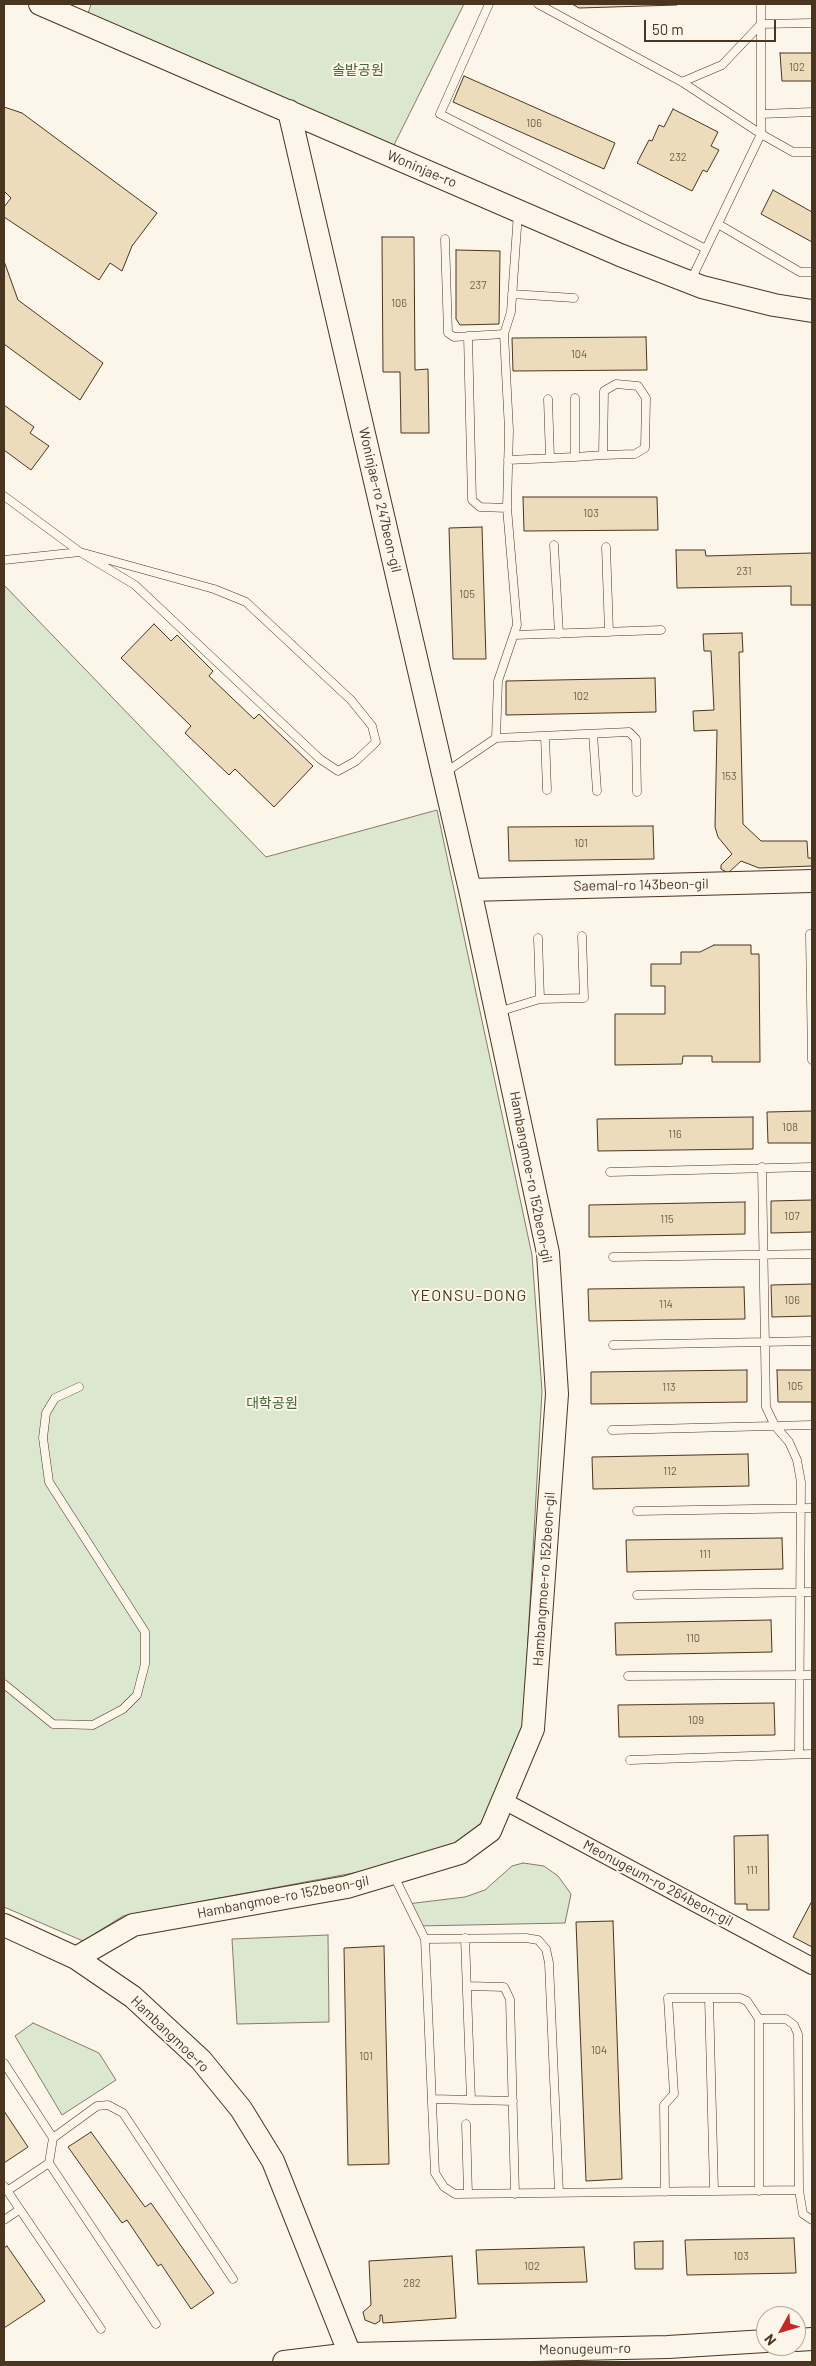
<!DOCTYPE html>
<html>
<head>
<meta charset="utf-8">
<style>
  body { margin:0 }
  #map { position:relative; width:816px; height:2366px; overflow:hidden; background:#fbf6e9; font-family:Barlow,sans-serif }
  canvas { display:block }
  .frame { position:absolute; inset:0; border:5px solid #4a3520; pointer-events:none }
  .north { position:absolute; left:756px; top:2306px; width:50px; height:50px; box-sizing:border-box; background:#fbf6e9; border:1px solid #b4a999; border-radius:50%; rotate:231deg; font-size:14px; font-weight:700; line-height:20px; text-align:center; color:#4a3520 }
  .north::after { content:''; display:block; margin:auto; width:18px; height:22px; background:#c62828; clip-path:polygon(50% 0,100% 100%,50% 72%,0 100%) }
  .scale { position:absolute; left:644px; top:20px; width:132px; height:22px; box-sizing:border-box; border:2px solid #4a3520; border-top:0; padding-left:6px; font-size:15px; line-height:18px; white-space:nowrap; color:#4a3520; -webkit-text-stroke:4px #fbf6e9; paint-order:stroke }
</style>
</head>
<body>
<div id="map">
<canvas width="816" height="2366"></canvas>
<div class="frame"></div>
<div class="north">N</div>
<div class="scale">50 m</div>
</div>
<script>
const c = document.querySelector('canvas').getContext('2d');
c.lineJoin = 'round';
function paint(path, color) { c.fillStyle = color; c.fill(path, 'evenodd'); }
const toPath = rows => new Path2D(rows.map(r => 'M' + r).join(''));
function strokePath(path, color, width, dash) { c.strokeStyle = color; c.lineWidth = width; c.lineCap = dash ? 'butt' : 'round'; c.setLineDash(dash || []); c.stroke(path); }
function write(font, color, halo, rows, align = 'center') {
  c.font = font + ' Barlow,"Noto Sans KR",sans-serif'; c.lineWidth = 4; c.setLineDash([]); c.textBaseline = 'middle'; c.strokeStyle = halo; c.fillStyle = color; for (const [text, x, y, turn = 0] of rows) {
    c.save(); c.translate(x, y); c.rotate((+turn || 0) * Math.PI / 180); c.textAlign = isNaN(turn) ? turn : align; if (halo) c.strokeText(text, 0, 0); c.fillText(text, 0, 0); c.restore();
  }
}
const green = toPath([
  [91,4,464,4,389,155,85,23,91,4],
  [4,585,266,857,437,810,532,1255,542,1391,523,1727,482,1823,453,1845,391,1866,123,1916,83,1941,4,1907,4,585],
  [523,1863,544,1866,558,1876,571,1894,565,1923,418,1926,407,1904,465,1897,485,1890,512,1866,523,1863],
  [328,1935,329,2022,237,2024,232,1939,328,1935],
  [33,2023,99,2053,116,2080,62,2115,15,2036,33,2023]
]);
const building = toPath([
  [572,4,677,4,677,5,579,8,572,4],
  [780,53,812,53,812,81,782,81,780,53],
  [464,76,615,143,604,169,453,102,464,76],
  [4,107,22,113,157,213,132,246,122,271,110,263,99,280,4,217,4,207,11,198,4,191,4,107],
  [673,109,718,132,711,146,719,150,707,172,703,170,692,191,637,163,649,140,652,141,659,125,664,127,673,109],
  [773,190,812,212,812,242,761,214,773,190],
  [382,237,414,237,415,370,428,369,429,433,401,433,400,372,383,372,382,237],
  [456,250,500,251,499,324,460,325,456,319,456,250],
  [4,261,18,300,103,363,80,400,4,344,4,261],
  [646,337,647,370,513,371,512,338,646,337],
  [4,405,34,427,30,433,49,446,31,470,4,450,4,405],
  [523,497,657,497,658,530,524,531,523,497],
  [482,527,486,659,453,659,449,528,482,527],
  [676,550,705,550,706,556,812,553,812,605,791,605,791,586,677,588,676,550],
  [154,624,171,641,177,635,213,671,209,676,254,719,259,714,313,766,274,807,235,769,229,775,185,733,191,726,121,658,154,624],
  [742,633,743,652,739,652,743,824,761,841,807,841,808,858,812,858,812,866,759,868,741,861,728,873,721,869,721,865,732,854,718,837,715,827,717,730,694,731,693,711,714,710,711,651,704,651,703,634,742,633],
  [655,678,656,712,506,715,506,681,655,678],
  [653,826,654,859,509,861,508,827,653,826],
  [714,945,751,945,751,954,759,954,760,1062,712,1062,712,1056,683,1056,682,1064,615,1065,615,1014,665,1014,665,986,651,986,651,964,681,964,681,952,700,952,714,945],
  [812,1111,812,1143,768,1143,767,1112,812,1111],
  [753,1117,753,1149,598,1151,597,1119,753,1117],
  [812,1200,812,1232,771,1233,771,1201,812,1200],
  [745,1202,745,1234,589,1237,589,1205,745,1202],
  [812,1284,812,1316,772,1317,771,1285,812,1284],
  [744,1287,745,1319,589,1321,588,1289,744,1287],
  [747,1370,747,1402,591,1404,591,1372,747,1370],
  [777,1370,812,1370,812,1402,778,1402,777,1370],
  [748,1454,749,1486,593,1489,592,1457,748,1454],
  [782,1538,783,1569,627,1572,626,1540,782,1538],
  [771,1620,772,1652,616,1655,615,1623,771,1620],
  [774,1703,775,1735,619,1737,618,1705,774,1703],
  [768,1835,769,1910,747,1910,747,1904,735,1904,734,1836,768,1835],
  [812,1901,812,1947,793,1937,812,1901],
  [613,1921,622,2179,586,2181,576,1922,613,1921],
  [384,1946,389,2164,348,2165,344,1948,384,1946],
  [4,2111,28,2147,4,2163,4,2111],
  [91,2132,145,2207,151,2203,214,2293,191,2309,161,2264,158,2266,127,2220,122,2223,68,2147,91,2132],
  [794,2238,796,2273,687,2275,685,2240,794,2238],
  [663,2241,663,2269,635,2269,634,2242,663,2241],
  [7,2246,45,2301,4,2328,4,2248,7,2246],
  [584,2247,587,2282,478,2284,476,2250,584,2247],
  [452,2256,456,2318,383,2323,382,2315,380,2315,380,2321,375,2324,365,2320,363,2312,371,2305,369,2261,452,2256]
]);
const lane = toPath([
  [489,4,440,114,706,249],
  [538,4,682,82,761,134,793,152,812,152],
  [682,82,722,65,761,24,812,23],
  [761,114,812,112],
  [718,224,800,272,812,272],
  [445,239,448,333,454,337,504,334],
  [691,280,761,134,761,4],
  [512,294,574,298],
  [468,336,472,500,480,507,507,508],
  [575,398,575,457],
  [548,399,550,458],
  [508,460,575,457,603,455,635,454,645,448,646,398,638,386,616,384,604,391,603,455],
  [4,496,80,552,4,560],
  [554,545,559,634],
  [606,547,609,632],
  [80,552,214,589,246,602,351,700,372,726,376,742,356,761,338,771,320,759,135,585,80,552],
  [514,635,661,630],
  [593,734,597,791],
  [545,736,547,790],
  [496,738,629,732,636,739,637,792],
  [446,772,496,738,498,681,517,625,507,508,509,430,504,334,511,312,518,213],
  [812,934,810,934,812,1060],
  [538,938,540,999],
  [498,1012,540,999,584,998,582,936],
  [762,1167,766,1407,775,1426,789,1442,797,1460,801,1482,799,1754],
  [610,1172,812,1167],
  [613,1257,812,1254],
  [613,1345,812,1341],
  [612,1430,812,1425],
  [637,1511,812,1508],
  [637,1595,812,1592],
  [628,1676,812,1675],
  [4,1684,53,1724,93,1725,123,1709,137,1695,145,1664,145,1632,49,1482,43,1438,46,1413,55,1398,79,1387],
  [630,1760,812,1754],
  [393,1874,425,1939,435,2173,444,2187,455,2194,799,2190,803,2214,812,2220],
  [465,1938,471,2100],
  [425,1939,526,1938,538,1940,546,1949,549,1963,559,2193],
  [467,1986,504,1987,510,1999,515,2194],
  [709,1998,714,2190],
  [759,2019,786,2019,794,2025,798,2034,799,2190],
  [4,2063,53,2138],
  [432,2099,513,2101],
  [466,2124,468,2194],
  [49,2163,156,2324],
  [4,2186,101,2329],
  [7,2191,49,2163,53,2138,97,2106,108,2105,123,2113,233,2279],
  [665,2192,664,2105,674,2094,668,1998,740,1998,747,2001,759,2019,759,2191],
  [4,2220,19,2210]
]);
const street = toPath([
  [504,1801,812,1966]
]);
const secondary = toPath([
  [40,4,620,255,702,287,774,305,812,311],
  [470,890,812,881],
  [4,1925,76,1958,133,1997,201,2060,241,2109,273,2161,353,2362],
  [76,1958,133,1925,347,1887,460,1853,490,1831,533,1729,557,1394,548,1253,470,890,289,111],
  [796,2340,812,2339],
  [284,2362,351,2354,668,2347,766,2341]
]);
const numberNames = [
  ["102",797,67],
  ["106",534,123],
  ["232",678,157],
  ["237",478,285],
  ["106",399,303],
  ["104",579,354],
  ["103",591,513],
  ["231",744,571],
  ["105",467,594],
  ["102",581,696],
  ["153",729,776],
  ["101",581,843],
  ["108",790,1127],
  ["116",675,1134],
  ["107",792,1216],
  ["115",667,1219],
  ["106",792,1300],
  ["114",666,1304],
  ["105",795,1386],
  ["113",669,1387],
  ["112",670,1471],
  ["111",705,1554],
  ["110",693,1638],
  ["109",696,1720],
  ["111",752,1870],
  ["104",599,2050],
  ["101",366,2056],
  ["103",741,2256],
  ["102",532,2266],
  ["282",412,2283]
];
const parkNames = [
  ["솔밭공원",358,70],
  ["대학공원",272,1403]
];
const streetNames = [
  ["Woninjae-ro",422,169,23],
  ["Woninjae-ro 247beon-gil",380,500,77],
  ["Saemal-ro 143beon-gil",641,885,-1],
  ["Hambangmoe-ro 152beon-gil",531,1177,79],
  ["Hambangmoe-ro 152beon-gil",544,1579,-86],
  ["Meonugeum-ro 264beon-gil",658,1883,28],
  ["Hambangmoe-ro 152beon-gil",283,1897,-11],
  ["Hambangmoe-ro",170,2034,44],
  ["Meonugeum-ro",585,2349,-1]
];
const quarterNames = [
  ["YEONSU-DONG",469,1296]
];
paint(green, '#dce7d0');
strokePath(green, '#887966', 1);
paint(building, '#ecdcbc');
strokePath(building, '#4a3520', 1);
strokePath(lane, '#4a3520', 9);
strokePath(street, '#4a3520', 18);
strokePath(secondary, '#4a3520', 24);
strokePath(lane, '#fbf6e9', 8);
strokePath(street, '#fbf6e9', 16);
strokePath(secondary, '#fbf6e9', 22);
write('11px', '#725f47', null, numberNames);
write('14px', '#436837', '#fbf6e9', parkNames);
write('14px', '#4a3520', '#fbf6e9', streetNames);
c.letterSpacing = '1px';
write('16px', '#4a3520', '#fbf6e9', quarterNames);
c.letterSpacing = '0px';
</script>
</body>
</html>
